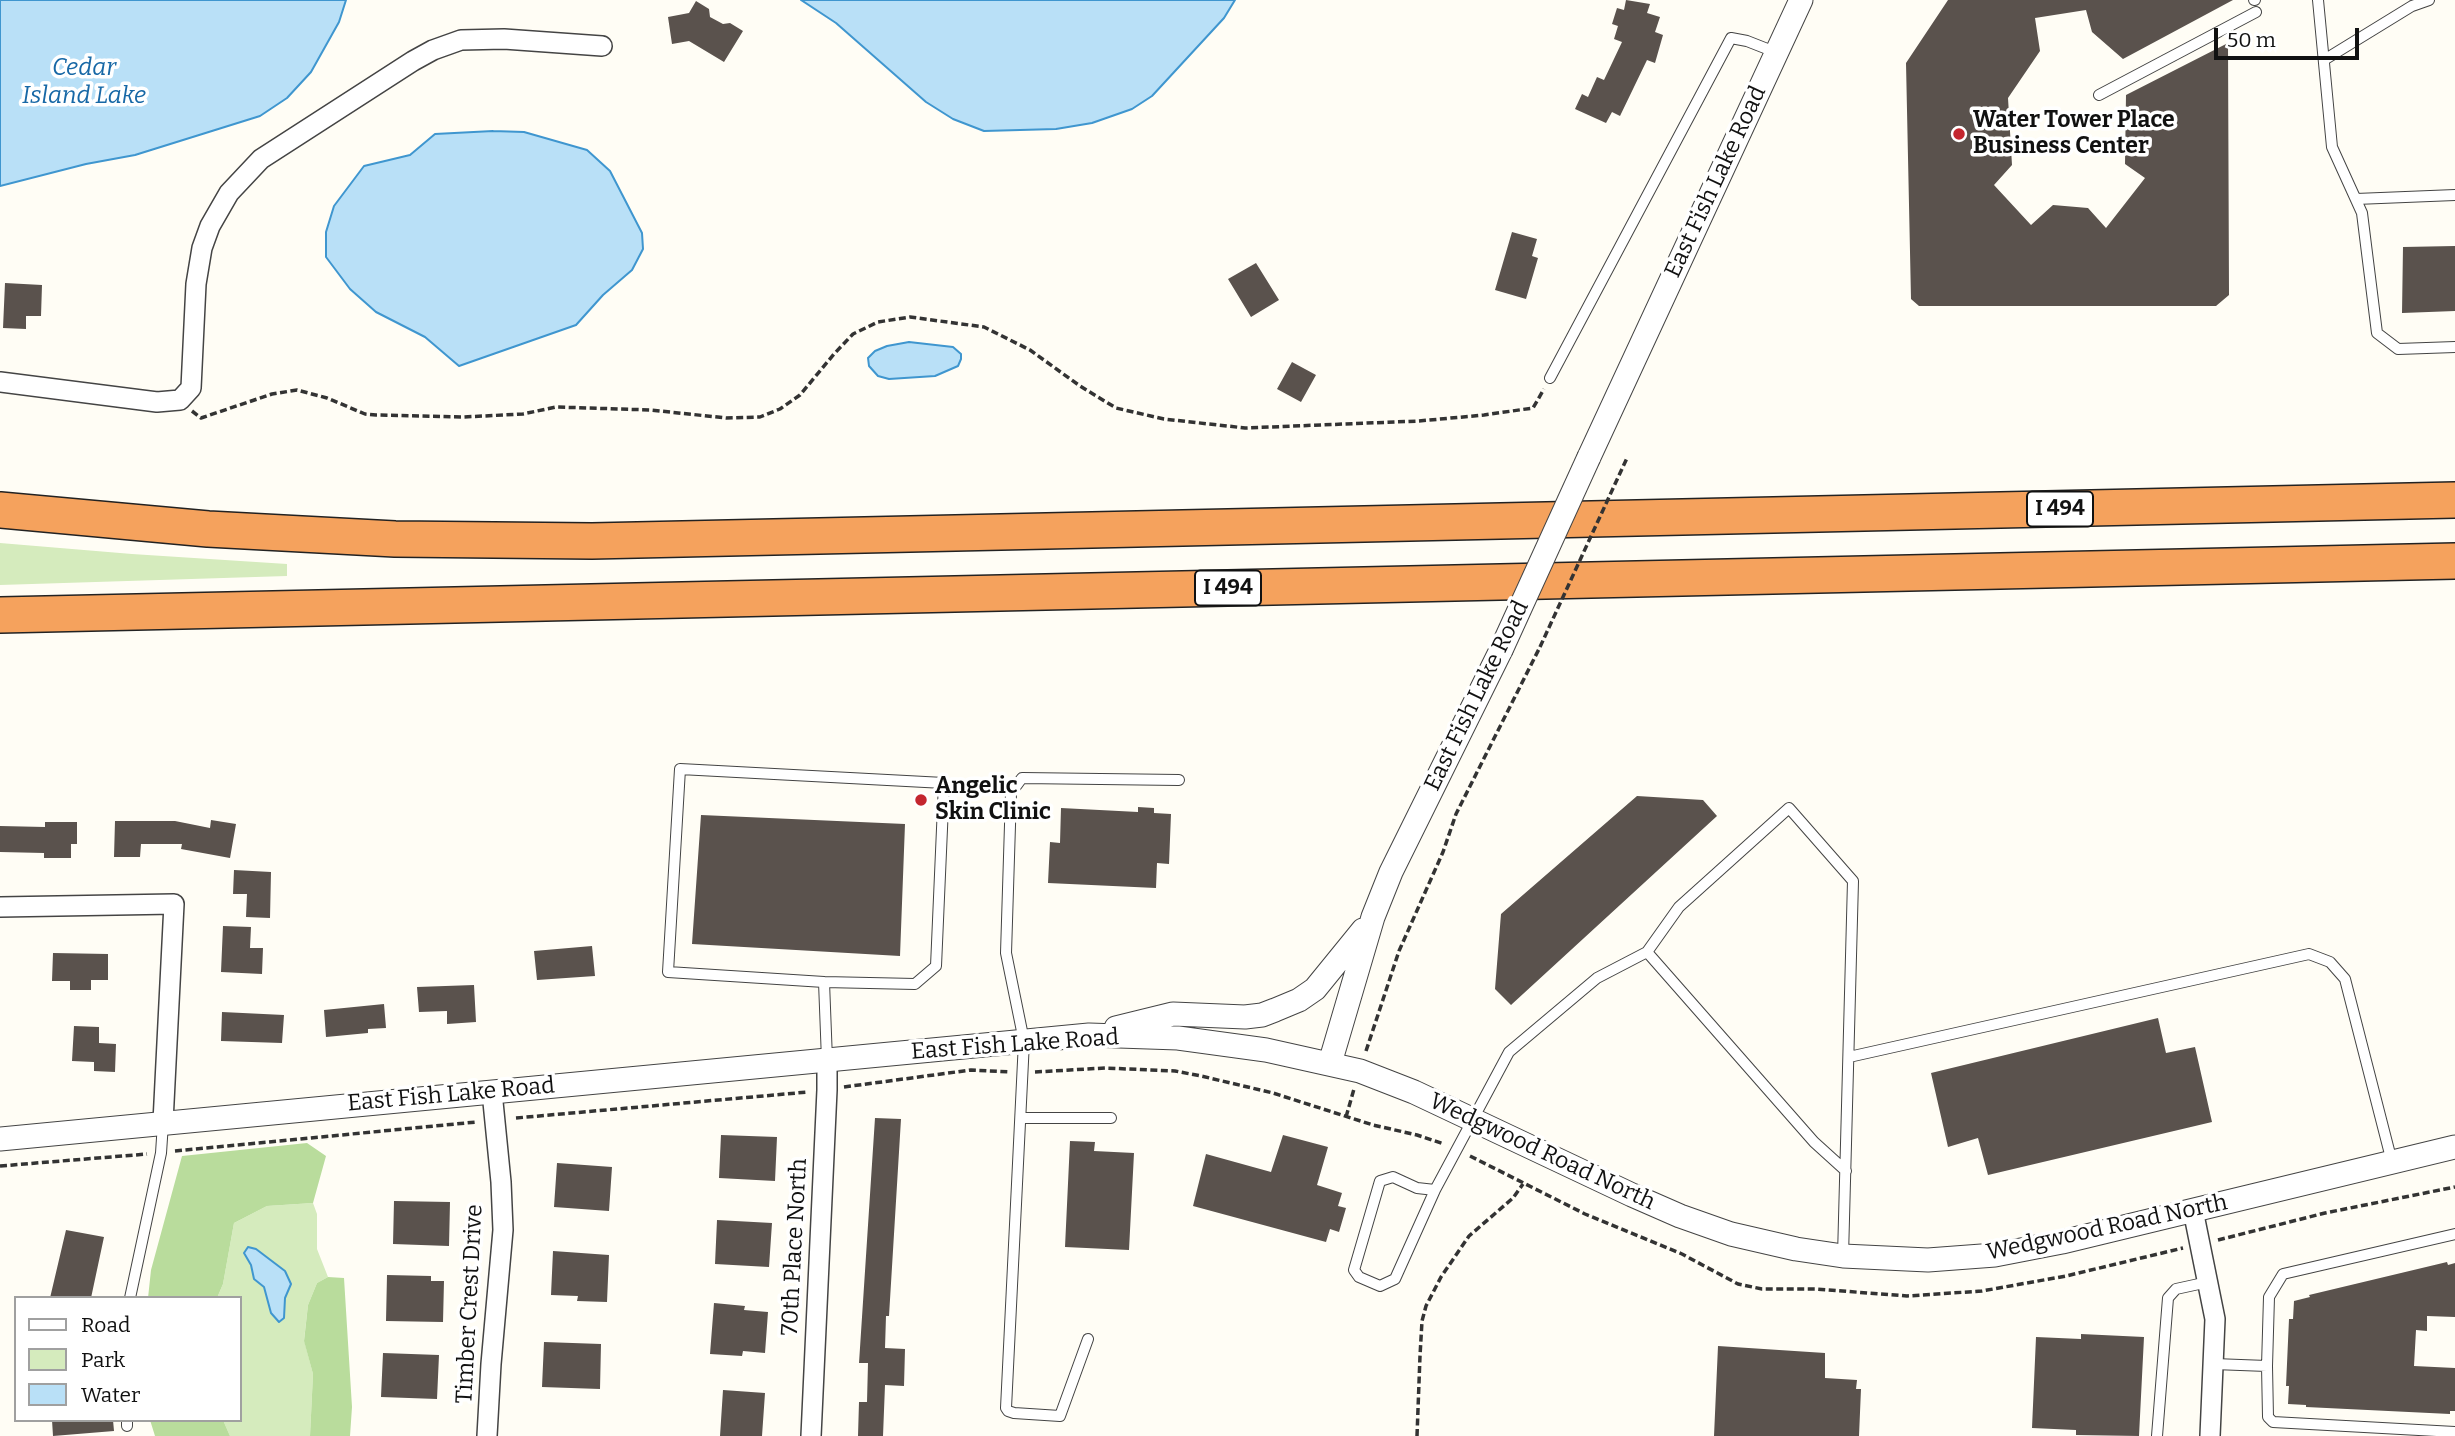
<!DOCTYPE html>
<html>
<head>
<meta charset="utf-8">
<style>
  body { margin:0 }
  #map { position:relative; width:2455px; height:1436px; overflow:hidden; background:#fffdf5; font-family:Bitter,serif }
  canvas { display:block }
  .legend { position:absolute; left:14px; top:1296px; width:228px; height:126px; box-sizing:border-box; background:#fff; border:2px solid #a0a0a0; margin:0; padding:9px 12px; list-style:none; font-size:21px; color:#111 }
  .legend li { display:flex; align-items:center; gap:14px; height:35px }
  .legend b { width:35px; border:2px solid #a0a0a0 }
  .scale { position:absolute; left:2214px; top:28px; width:145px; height:32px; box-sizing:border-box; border:4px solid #111; border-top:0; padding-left:9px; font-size:21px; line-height:24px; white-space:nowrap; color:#111; -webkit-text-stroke:5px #fff; paint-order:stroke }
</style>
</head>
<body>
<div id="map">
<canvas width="2455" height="1436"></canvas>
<ul class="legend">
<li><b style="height:9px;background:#fff"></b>Road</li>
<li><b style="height:19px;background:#d5ebbd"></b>Park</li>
<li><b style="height:19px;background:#b9e0f7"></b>Water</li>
</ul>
<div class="scale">50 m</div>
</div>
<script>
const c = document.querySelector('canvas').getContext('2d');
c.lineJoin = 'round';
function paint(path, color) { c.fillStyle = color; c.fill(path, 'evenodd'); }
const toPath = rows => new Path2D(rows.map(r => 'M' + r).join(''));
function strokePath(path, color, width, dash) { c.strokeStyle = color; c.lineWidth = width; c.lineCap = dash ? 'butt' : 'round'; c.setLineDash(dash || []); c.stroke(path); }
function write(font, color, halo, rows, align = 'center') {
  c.font = font + ' Bitter,serif'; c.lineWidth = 7; c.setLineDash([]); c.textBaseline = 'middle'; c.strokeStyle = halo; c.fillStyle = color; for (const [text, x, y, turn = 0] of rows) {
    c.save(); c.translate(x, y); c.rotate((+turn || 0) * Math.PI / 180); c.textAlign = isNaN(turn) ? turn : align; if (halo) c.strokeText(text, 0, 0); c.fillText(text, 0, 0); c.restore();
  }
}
const green = toPath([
  [0,543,132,554,287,564,287,576,0,585],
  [313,1203,317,1214,317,1249,328,1277,317,1283,308,1305,304,1340,313,1374,310,1436,230,1436,223,1420,240,1420,240,1298,217,1298,223,1284,234,1223,267,1206]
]);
const forest = toPath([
  [307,1143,326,1156,313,1203,267,1206,234,1223,223,1284,217,1298,148,1298,151,1270,182,1156],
  [328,1277,344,1278,352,1407,350,1436,310,1436,313,1374,304,1341,308,1305,317,1283],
  [150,1420,223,1420,230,1436,155,1436]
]);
const water = toPath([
  [0,0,346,0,339,22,311,72,287,98,260,116,135,155,86,164,0,186,0,0],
  [801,0,1235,0,1224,18,1152,96,1132,109,1092,123,1056,129,984,131,953,119,926,102,836,23,801,0],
  [493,131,524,132,587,150,610,171,642,233,643,249,632,270,603,295,576,325,459,366,425,337,376,312,350,289,326,257,326,232,334,206,364,166,410,155,435,134,493,131],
  [909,342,953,347,961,354,961,359,958,366,935,376,889,379,878,376,869,366,868,358,875,351,887,346,909,342],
  [248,1247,256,1249,285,1271,291,1284,285,1298,284,1318,279,1322,271,1313,264,1287,254,1279,251,1265,244,1253,248,1247]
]);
const building = toPath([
  [1626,0,1650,4,1647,13,1660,17,1655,32,1663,35,1655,63,1647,60,1620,116,1612,112,1606,123,1575,109,1582,94,1588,97,1597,77,1604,80,1622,42,1614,39,1618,26,1612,24,1617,8,1624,10],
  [1948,0,2233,0,2123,59,2092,32,2086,10,2035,18,2040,51,2008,98,2012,165,1994,185,2031,225,2053,205,2088,208,2106,228,2145,178,2125,164,2126,95,2228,43,2229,295,2216,306,1919,306,1911,299,1906,63],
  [696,1,709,9,710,17,723,24,730,23,743,31,724,62,689,41,672,44,668,17,689,13],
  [1512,232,1537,239,1532,256,1538,258,1526,299,1495,290],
  [2455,246,2455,311,2402,313,2403,247],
  [1256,263,1279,300,1251,317,1228,279],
  [5,283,42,285,41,316,26,316,26,329,3,328],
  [1292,362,1316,375,1301,402,1277,389],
  [1637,796,1703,800,1717,816,1511,1005,1495,989,1501,914],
  [1138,807,1154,808,1154,813,1171,814,1169,864,1157,863,1156,888,1048,883,1050,842,1060,843,1061,808,1138,812],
  [701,815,905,824,900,956,692,944],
  [211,820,236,824,230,858,181,849,182,844,141,844,140,857,114,857,115,821,175,821,210,828],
  [45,822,77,822,77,844,71,844,71,858,44,858,44,853,0,852,0,826,45,827],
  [234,870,271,872,270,918,246,917,247,894,233,894],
  [223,926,251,927,250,948,263,948,262,974,221,972],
  [592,946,595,976,537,980,534,951],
  [53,953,108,954,108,980,91,980,91,990,70,990,70,981,52,981],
  [474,985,476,1022,447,1024,447,1011,419,1012,417,987],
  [384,1004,386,1028,368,1029,368,1033,326,1037,324,1010],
  [222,1012,284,1015,282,1043,221,1041],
  [2158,1018,2166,1053,2195,1047,2212,1122,1988,1175,1978,1138,1948,1147,1931,1073],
  [74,1026,99,1027,99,1043,116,1044,115,1072,94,1071,94,1062,72,1061],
  [875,1118,901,1119,889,1316,886,1316,885,1348,905,1349,904,1386,885,1385,883,1436,858,1436,859,1402,867,1402,868,1363,859,1363],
  [721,1135,777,1137,775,1181,719,1178],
  [1283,1135,1328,1147,1317,1185,1342,1193,1338,1206,1346,1208,1339,1232,1330,1229,1326,1242,1193,1206,1206,1154,1271,1172],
  [1070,1141,1095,1142,1094,1151,1134,1153,1129,1250,1065,1247],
  [557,1163,612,1167,609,1211,554,1207],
  [394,1201,450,1202,449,1246,393,1244],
  [717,1220,772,1223,769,1267,715,1264],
  [66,1230,104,1237,91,1298,50,1298],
  [553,1251,609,1255,607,1302,577,1301,578,1296,551,1295],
  [2447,1262,2448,1265,2455,1263,2455,1317,2427,1316,2427,1331,2416,1330,2414,1366,2455,1368,2455,1411,2450,1411,2450,1414,2306,1407,2306,1405,2288,1404,2289,1386,2286,1386,2289,1319,2293,1319,2294,1301,2310,1297,2309,1295],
  [387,1275,431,1276,431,1281,444,1281,443,1322,386,1321],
  [714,1303,745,1306,744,1310,768,1312,765,1353,743,1351,742,1356,710,1354],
  [2081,1334,2144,1337,2139,1436,2076,1435,2076,1430,2032,1428,2036,1337,2081,1339],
  [544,1342,601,1344,600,1389,542,1387],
  [1718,1346,1825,1353,1825,1378,1857,1380,1856,1389,1861,1389,1859,1436,1714,1436],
  [383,1353,439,1355,437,1399,381,1397],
  [723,1390,765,1393,762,1436,720,1436],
  [52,1420,113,1420,114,1431,53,1436]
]);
const path = toPath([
  [192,411,201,418,272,394,297,390,327,398,365,414,376,415,464,417,523,414,556,407,651,410,726,418,760,417,780,409,800,395,834,354,853,334,878,322,910,317,984,327,1030,350,1080,386,1116,408,1164,419,1245,428,1419,421,1484,415,1533,408,1544,389],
  [1366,1051,1399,951,1443,852,1456,814,1540,647],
  [1035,1072,1105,1068,1175,1071,1201,1076,1273,1093,1373,1125,1417,1135,1444,1144],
  [844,1087,971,1070,1010,1072],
  [1346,1117,1354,1089],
  [516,1118,808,1092],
  [175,1151,476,1122],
  [1470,1156,1585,1214,1682,1254,1738,1284,1762,1289,1816,1289,1907,1296,1982,1291,2066,1276,2183,1248],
  [0,1166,147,1154],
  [2218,1240,2325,1213,2455,1187],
  [1417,1436,1420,1356,1422,1321,1426,1306,1441,1277,1469,1236,1513,1198,1523,1184]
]);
const service = toPath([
  [2254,0,2255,0],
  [2318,0,2332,147,2362,213,2377,333,2398,349,2455,347],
  [2324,60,2412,6,2429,0],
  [2099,95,2256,12],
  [2356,199,2455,195],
  [1550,378,1731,38,1747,41,1775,52],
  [1647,952,1814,1142,1846,1171],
  [824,982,915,984,936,966,944,783,680,769,668,972,824,982,827,1060],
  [1849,1057,2309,954,2330,962,2345,979,2392,1162],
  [1021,1118,1111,1118],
  [1435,1190,1417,1188,1393,1177,1380,1181,1354,1270,1359,1277,1380,1286,1395,1279,1435,1190,1509,1052,1597,978,1647,952,1679,907,1789,808,1853,881,1843,1256],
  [2455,1234,2283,1274,2269,1297,2267,1366,2268,1417,2273,1422,2455,1432],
  [130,1298,161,1153,163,1123],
  [1088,1339,1060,1416,1014,1413,1008,1411,1006,1408,1024,1041,1006,953,1011,793,1022,778,1179,780],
  [2214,1364,2267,1366],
  [127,1420,127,1426],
  [2157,1436,2168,1298,2176,1289,2208,1282]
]);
const minor = toPath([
  [0,382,157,402,180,400,191,388,196,284,202,248,210,226,229,193,261,159,413,61,433,50,461,40,504,39,602,46],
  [0,907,174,904,163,1122],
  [2193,1210,2215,1319,2210,1436],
  [487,1436,491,1364,503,1230,501,1182,492,1092],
  [811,1436,827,1090,827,1060]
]);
const tertiary = toPath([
  [1589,457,1801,0],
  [1116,1028,1173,1014,1245,1017,1262,1015,1275,1010,1299,1000,1315,989,1363,930],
  [1330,1063,1373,917,1391,872,1501,650],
  [0,1139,1089,1035,1178,1038,1266,1050,1360,1071,1414,1092,1632,1195,1680,1216,1731,1234,1796,1249,1843,1256,1928,1260,1995,1255,2062,1242,2455,1147]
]);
const motorway = toPath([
  [0,510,208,529,395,539,592,541,2455,500],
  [0,615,2455,561]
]);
const pathBridge = toPath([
  [1540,647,1627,458]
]);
const tertiaryBridge = toPath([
  [1501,650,1589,457]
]);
const markers = [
  [1959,134,7,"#c4262e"],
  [921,800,7,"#c4262e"]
];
const shields = [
  [2060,509,66],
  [1228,588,66]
];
const shieldNames = [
  ["I 494",2060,509],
  ["I 494",1228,588]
];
const poiNames = [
  ["Water Tower Place",1973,121],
  ["Business Center",1973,147],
  ["Angelic",935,787],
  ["Skin Clinic",935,813]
];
const streetNames = [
  ["East Fish Lake Road",1716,182,-65],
  ["East Fish Lake Road",1477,696,-64],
  ["East Fish Lake Road",1015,1045,-4],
  ["East Fish Lake Road",451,1095,-5],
  ["Wedgwood Road North",1542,1152,25],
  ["Wedgwood Road North",2107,1228,-12],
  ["70th Place North",795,1247,-87],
  ["Timber Crest Drive",470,1304,-87]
];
const waterNames = [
  ["Cedar",84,68],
  ["Island Lake",84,96]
];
paint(green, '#d5ebbd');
paint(forest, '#b9dc9c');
paint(water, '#b9e0f7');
strokePath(water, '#3f96cf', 2);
paint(building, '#5a524d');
strokePath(service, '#444', 12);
strokePath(minor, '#444', 22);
strokePath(tertiary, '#444', 25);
strokePath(motorway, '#222', 38);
strokePath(path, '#333', 3.5, [7, 3.5]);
strokePath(service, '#fff', 10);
strokePath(minor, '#fff', 19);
strokePath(tertiary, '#fff', 23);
strokePath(motorway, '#f5a25d', 35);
strokePath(tertiaryBridge, '#444', 25, []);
strokePath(pathBridge, '#333', 3.5, [7, 3.5]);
strokePath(tertiaryBridge, '#fff', 23);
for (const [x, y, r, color] of markers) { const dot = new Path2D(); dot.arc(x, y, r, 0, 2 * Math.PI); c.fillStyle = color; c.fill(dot); strokePath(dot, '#fff', 2.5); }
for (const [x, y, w] of shields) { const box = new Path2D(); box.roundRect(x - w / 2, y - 17.5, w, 35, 5); c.fillStyle = '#fff'; c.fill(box); strokePath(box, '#111', 2); }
write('bold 21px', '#111', null, shieldNames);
write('bold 23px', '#111', '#fff', poiNames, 'left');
write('23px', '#111', '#fff', streetNames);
write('italic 24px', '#1768a6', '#fff', waterNames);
</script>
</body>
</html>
